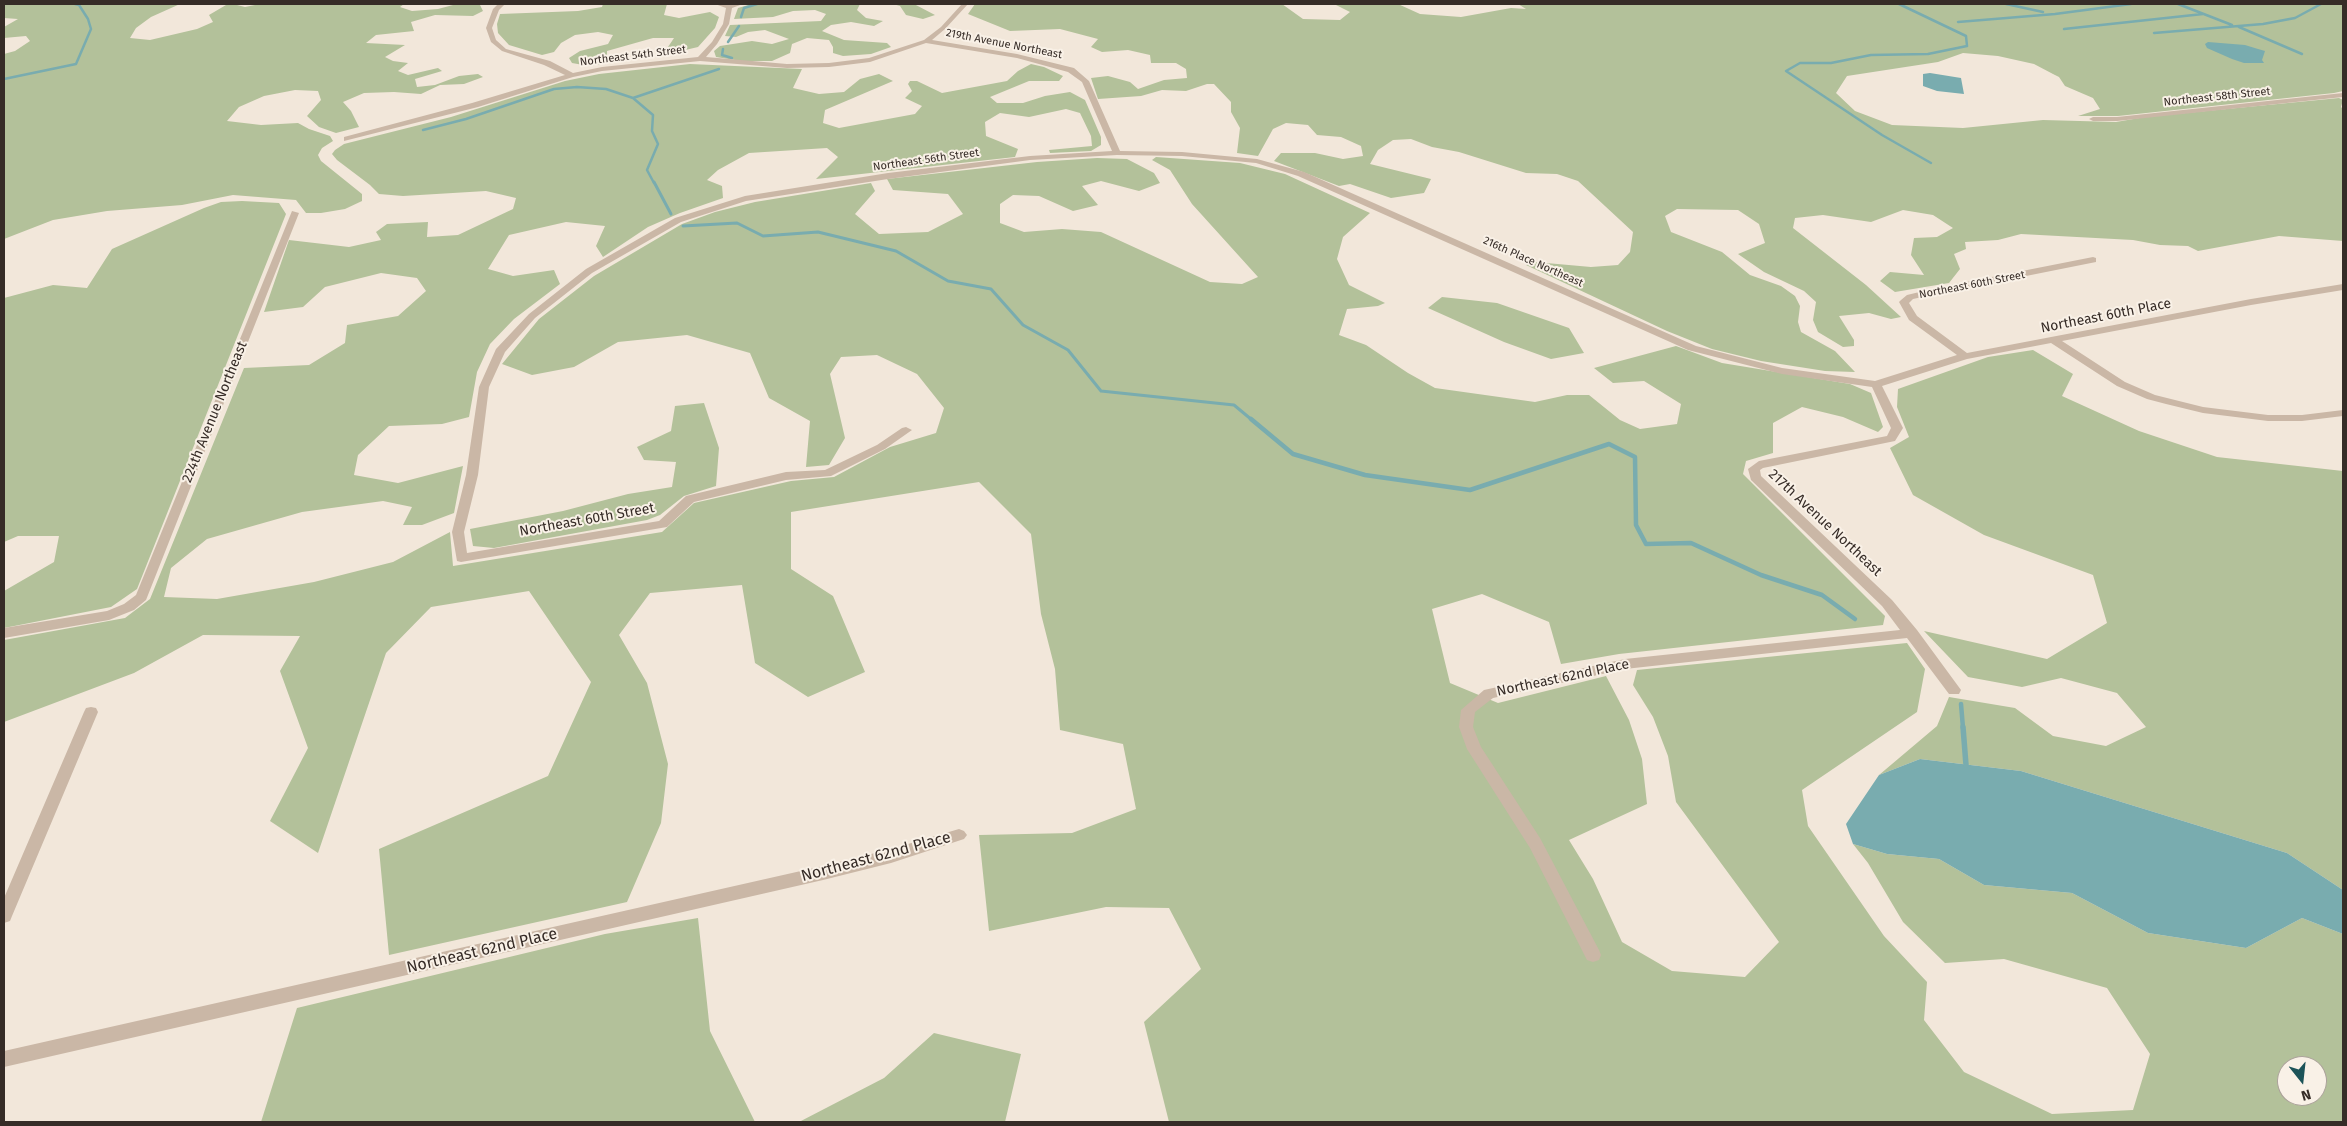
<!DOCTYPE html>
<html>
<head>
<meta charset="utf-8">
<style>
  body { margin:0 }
  #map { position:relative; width:2347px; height:1126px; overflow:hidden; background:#f2e7da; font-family:"Fira Sans",sans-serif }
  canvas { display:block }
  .frame { position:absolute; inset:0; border:5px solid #362c27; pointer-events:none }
  .north { position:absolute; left:2277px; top:1056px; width:50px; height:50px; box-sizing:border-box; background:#f9f1e7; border:1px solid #aba29a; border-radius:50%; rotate:164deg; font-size:14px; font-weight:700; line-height:20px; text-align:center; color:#362c27 }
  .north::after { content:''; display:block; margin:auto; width:18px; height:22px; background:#1c5358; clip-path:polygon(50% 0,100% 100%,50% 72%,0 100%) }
</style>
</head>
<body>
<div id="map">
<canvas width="2347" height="1126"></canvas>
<div class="frame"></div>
<div class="north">N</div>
</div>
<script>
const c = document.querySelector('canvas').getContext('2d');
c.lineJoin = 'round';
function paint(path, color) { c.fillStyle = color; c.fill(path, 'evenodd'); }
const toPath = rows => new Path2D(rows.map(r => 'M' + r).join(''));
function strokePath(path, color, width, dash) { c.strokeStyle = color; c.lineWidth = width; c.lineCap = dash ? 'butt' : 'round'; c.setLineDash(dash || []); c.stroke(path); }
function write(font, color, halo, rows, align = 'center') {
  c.font = font + ' "Fira Sans",sans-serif'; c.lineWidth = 4; c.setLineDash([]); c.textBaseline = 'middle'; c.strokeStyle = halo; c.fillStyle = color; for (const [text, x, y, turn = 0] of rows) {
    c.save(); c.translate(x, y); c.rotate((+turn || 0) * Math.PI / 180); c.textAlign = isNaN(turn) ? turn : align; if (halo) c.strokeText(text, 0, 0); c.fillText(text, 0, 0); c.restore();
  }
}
const green = toPath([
  [4,4,180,4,151,17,136,28,130,38,150,40,197,29,213,22,209,15,226,5,233,4,245,7,260,4,404,4,400,7,412,11,438,9,453,5,480,5,483,11,473,16,435,15,411,22,414,31,376,35,366,43,405,45,385,57,393,61,408,63,398,71,408,75,438,68,442,71,415,79,417,87,435,85,459,76,478,74,483,77,464,84,440,85,421,94,394,92,364,93,343,102,351,111,359,127,336,133,319,127,307,116,321,100,318,91,295,90,264,96,239,107,227,121,261,125,298,123,309,129,330,136,333,141,322,148,318,155,321,161,362,194,362,201,345,209,321,213,306,213,296,200,233,195,182,205,107,211,53,220,4,239,4,54,15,51,30,41,26,36,4,38,4,27,18,19,4,18],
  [603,4,667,4,664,15,679,18,710,12,719,17,715,28,698,47,681,51,668,47,674,38,653,38,607,51,607,63,589,66,572,63,569,58,580,51,608,44,613,35,598,32,575,35,561,43,554,52,542,55,509,45,498,33,497,24,500,14,578,11,602,7],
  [752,4,860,4,857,10,866,18,883,21,874,26,851,22,831,25,822,31,844,40,887,43,891,47,871,54,843,56,833,53,833,47,829,40,807,38,792,44,790,53,772,61,741,61,716,57,714,51,720,46,752,41,772,44,789,39,765,30,748,32,736,37,725,36,730,25,821,21,826,14,815,10,793,11,773,17,734,19,738,8],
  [893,4,914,4,935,15,923,19,906,15,900,6],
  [975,4,1282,4,1303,19,1340,20,1350,12,1334,4,1398,4,1420,14,1461,17,1511,8,1526,9,1518,4,2343,4,2343,91,2334,93,2118,116,2078,116,2100,109,2093,98,2065,86,2059,77,2053,74,2034,64,1998,56,1963,53,1938,62,1847,76,1836,93,1855,111,1892,125,1963,128,2043,120,2116,122,2145,117,2339,98,2343,100,2341,107,2343,109,2343,241,2279,236,2198,251,2188,246,2160,245,2133,240,2021,234,1998,240,1965,242,1966,249,1954,254,1960,269,1949,283,1895,292,1880,281,1890,272,1924,275,1911,255,1914,238,1937,237,1953,228,1933,215,1903,210,1871,222,1823,215,1795,218,1793,228,1866,285,1901,317,1891,319,1869,313,1839,316,1854,340,1854,346,1843,347,1818,332,1813,320,1816,302,1804,291,1764,272,1738,254,1765,243,1759,224,1738,210,1677,209,1665,216,1671,232,1722,252,1750,275,1781,286,1795,296,1800,306,1798,322,1801,332,1835,351,1855,372,1825,371,1761,361,1712,349,1667,331,1526,265,1535,262,1591,267,1618,265,1630,252,1633,232,1578,181,1557,174,1526,173,1459,152,1432,147,1411,139,1393,140,1378,150,1370,164,1431,179,1424,193,1391,198,1350,184,1339,186,1274,161,1281,153,1315,153,1343,159,1363,156,1361,146,1341,137,1317,135,1308,125,1286,123,1273,129,1258,156,1237,153,1240,128,1231,112,1231,102,1214,84,1207,84,1186,91,1162,90,1141,96,1098,99,1091,78,1108,76,1130,82,1138,89,1164,80,1187,78,1186,69,1176,63,1151,63,1150,55,1128,50,1102,52,1091,47,1098,39,1060,29,1010,31,968,14],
  [690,64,802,69,793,88,819,94,844,92,860,79,879,74,893,81,825,110,823,123,839,128,915,114,922,106,905,98,912,91,908,84,910,81,917,81,942,93,1007,81,1018,71,1031,64,1044,67,1063,76,1059,81,1029,81,990,97,997,103,1023,103,1045,96,1070,92,1085,100,1101,137,1101,145,1091,151,1050,153,1049,150,1092,146,1091,136,1080,113,1066,109,1029,117,1000,113,985,122,986,136,1018,149,1015,157,816,179,838,157,827,148,749,153,718,170,707,180,722,186,723,198,680,213,648,227,603,257,596,246,605,226,566,222,509,235,488,269,513,276,554,270,560,284,514,319,490,344,477,372,469,417,442,424,389,426,358,455,354,475,398,483,463,466,454,513,422,525,403,525,412,507,383,501,302,512,207,539,171,568,164,597,217,599,314,582,393,562,450,532,453,566,662,532,694,503,791,481,834,477,890,447,936,433,944,408,917,374,877,355,841,357,830,374,845,438,829,465,806,467,810,421,769,398,750,353,687,335,618,342,574,367,532,375,502,364,539,319,594,276,682,224,715,212,755,202,871,183,875,191,855,214,879,234,928,232,963,214,948,194,893,190,887,179,1037,162,1097,158,1127,159,1154,173,1160,183,1139,191,1101,181,1082,186,1098,205,1073,211,1039,196,1013,195,1000,204,1000,223,1024,232,1062,229,1101,232,1210,282,1242,284,1258,277,1192,204,1170,170,1152,160,1156,157,1240,163,1285,174,1370,213,1343,237,1337,259,1349,285,1385,303,1378,306,1347,309,1339,335,1366,345,1408,373,1435,388,1535,402,1567,395,1589,395,1620,420,1640,429,1677,424,1681,404,1644,381,1613,383,1594,368,1676,346,1722,363,1850,384,1871,393,1883,427,1878,432,1843,417,1802,407,1773,423,1773,453,1746,461,1743,474,1885,616,1883,625,1619,654,1561,664,1549,622,1482,594,1432,609,1450,683,1498,703,1606,676,1629,720,1642,759,1647,804,1569,840,1593,879,1622,942,1672,971,1745,977,1779,942,1676,802,1668,756,1653,717,1633,685,1637,670,1907,643,1925,669,1917,712,1802,790,1808,826,1884,936,1927,982,1924,1020,1964,1072,2052,1114,2133,1110,2150,1054,2107,988,2004,959,1945,963,1903,922,1868,863,1853,844,1887,854,1939,859,1984,885,2072,893,2148,933,2246,948,2302,918,2343,934,2343,1122,1169,1122,1144,1022,1201,969,1169,908,1106,907,989,931,979,835,1072,833,1136,809,1123,744,1060,730,1055,669,1041,614,1031,534,979,482,791,512,791,569,833,596,865,672,808,697,755,663,742,585,650,593,619,635,647,683,668,764,661,823,627,902,389,955,379,849,548,776,591,682,529,591,431,607,386,653,318,853,270,821,308,748,280,671,300,636,203,635,134,673,4,722,4,640,125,618,150,599,244,368,309,365,345,343,347,325,398,316,426,291,417,278,381,273,325,287,303,307,264,312,289,240,349,247,381,240,376,232,387,224,428,222,427,237,458,235,513,209,516,198,486,191,403,196,379,194,370,185,337,160,332,154,335,150,344,144,451,117,565,81,599,74],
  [2287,1066,2317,1066,2317,1096,2287,1096],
  [242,201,279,203,286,214,137,589,111,607,4,628,4,591,54,562,59,536,18,536,4,542,4,298,53,285,87,288,112,249,204,208,221,202],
  [1442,297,1497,303,1569,328,1584,353,1551,359,1504,342,1428,308],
  [2033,350,2073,374,2062,396,2139,431,2217,457,2343,471,2343,890,2287,853,2021,771,1920,759,1879,775,1937,726,1949,697,2015,708,2053,736,2106,746,2146,727,2117,693,2061,678,2022,687,1968,677,1924,631,2047,659,2107,623,2093,575,1984,535,1913,495,1890,448,1909,437,1897,407,1898,389,1988,357],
  [704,403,719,448,716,486,684,496,660,515,647,520,494,548,473,546,470,529,563,511,628,494,672,487,676,462,644,460,637,447,671,431,675,406],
  [698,918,710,1031,755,1122,261,1122,297,1008,605,934],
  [934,1033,1021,1054,1005,1122,799,1122,884,1078]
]);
const water = toPath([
  [2208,42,2245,45,2258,49,2265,51,2262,60,2264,63,2244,63,2232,59,2207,48,2205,44],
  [1930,73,1961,78,1964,94,1937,91,1923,86,1923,74],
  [1920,759,2021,771,2287,853,2343,890,2343,934,2302,918,2246,948,2148,933,2072,893,1984,885,1939,859,1887,854,1853,844,1846,824,1879,775]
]);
const streamFar3 = toPath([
  [1899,4,1966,36,1967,46,1928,54,1871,55,1831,63,1800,63,1786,71,1882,135,1931,163],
  [2006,4,2043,12],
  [2178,4,2232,25],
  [741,17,744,8,757,4],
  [1958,22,2055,14,2131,4],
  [2239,27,2302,54],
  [2064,29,2203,14],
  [2154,33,2263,24,2295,18,2321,4],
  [728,42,739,26],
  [723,49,722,55,732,58],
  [4,79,76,64,91,29,88,19,79,5,75,4],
  [633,98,719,69],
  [423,130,466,119,554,89,577,87,606,89,633,98,653,115,652,131,658,144,647,170,654,183]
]);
const streamFar2 = toPath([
  [654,182,671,214],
  [683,226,737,223,763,236,818,232,896,251,948,281,991,289,1023,325,1068,350,1101,391,1234,405,1252,420]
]);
const streamFar1 = toPath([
  [1251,419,1293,454,1365,475,1470,490,1609,444,1635,457,1636,525,1646,544,1691,543,1761,575,1822,595,1855,619],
  [1961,704,1963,728]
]);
const stream = toPath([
  [1963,727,1966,765]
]);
const street = toPath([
  [498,4,505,4,499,10,492,28,496,40,506,49,550,61,573,73,602,67,698,57,712,42,723,24,726,8,715,4,743,4,732,8,729,24,717,44,706,57,787,64,829,63,869,58,924,40,941,27,962,4,968,4,945,29,932,40,1017,54,1074,68,1089,81,1120,151,1182,152,1257,159,1304,172,1696,346,1782,368,1875,381,1957,355,1909,320,1899,302,1901,300,1907,295,1936,288,2093,257,2096,258,2096,262,1936,294,1913,299,1909,303,1917,316,1967,353,2251,299,2343,284,2343,290,2251,305,2062,341,2125,382,2155,395,2203,407,2268,415,2302,415,2343,410,2343,416,2302,421,2268,421,2203,413,2166,404,2147,399,2117,386,2051,343,1967,359,1882,386,1903,428,1895,441,1763,468,1760,470,1761,476,1892,600,1917,630,1961,690,1959,694,1949,694,1907,638,1625,669,1493,698,1475,712,1473,727,1481,747,1540,838,1599,950,1601,955,1599,960,1593,962,1587,960,1530,848,1467,749,1459,727,1461,710,1484,690,1625,659,1900,630,1882,606,1751,480,1748,469,1759,461,1887,436,1891,428,1872,387,1782,374,1688,350,1298,176,1256,163,1182,156,1117,155,1030,160,888,179,746,201,681,222,592,273,535,318,505,352,489,387,478,475,464,532,467,553,659,521,686,496,786,472,825,470,877,445,902,428,906,427,912,430,885,449,831,476,786,480,694,502,667,527,461,562,457,561,452,532,466,475,479,387,496,349,529,314,586,269,675,218,745,196,888,173,1030,156,1112,151,1082,82,1068,72,1017,58,926,43,870,62,829,67,787,68,700,61,602,71,573,77,478,107,344,141,344,137,472,103,565,75,544,65,502,51,491,42,486,28,493,9,498,4],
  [2343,93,2343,97,2117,121,2093,121,2089,119,2093,117,2117,117,2343,93],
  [292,211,299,213,146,600,134,610,109,620,4,638,4,628,107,611,124,604,136,595,292,211],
  [91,707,96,708,98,712,12,916,10,921,4,923,4,898,84,712,86,708,91,707],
  [959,829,964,831,967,835,964,839,891,863,823,880,4,1067,4,1051,823,866,891,849,959,829]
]);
const farStreetnames = [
  ["219th Avenue Northeast",1004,44,11],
  ["Northeast 54th Street",633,56,-7],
  ["Northeast 58th Street",2217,97,-6],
  ["Northeast 56th Street",926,160,-8],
  ["216th Place Northeast",1533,262,24],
  ["Northeast 60th Street",1972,285,-11]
];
const streetNames = [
  ["Northeast 60th Place",2106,316,-11],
  ["224th Avenue Northeast",215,412,-68],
  ["Northeast 60th Street",587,520,-10],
  ["217th Avenue Northeast",1825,523,43],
  ["Northeast 62nd Place",1563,678,-12]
];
const nearStreetnames = [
  ["Northeast 62nd Place",876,857,-15],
  ["Northeast 62nd Place",482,951,-13]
];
paint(green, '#b3c19a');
paint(water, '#79acaf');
strokePath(streamFar3, '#79acaf', 2.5);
strokePath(streamFar2, '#79acaf', 3);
strokePath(streamFar1, '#79acaf', 4.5);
strokePath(stream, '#79acaf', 5.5);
paint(street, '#cab7a6');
write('11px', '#362c27', '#f9f1e7', farStreetnames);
write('14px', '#362c27', '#f9f1e7', streetNames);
write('16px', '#362c27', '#f9f1e7', nearStreetnames);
</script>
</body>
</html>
